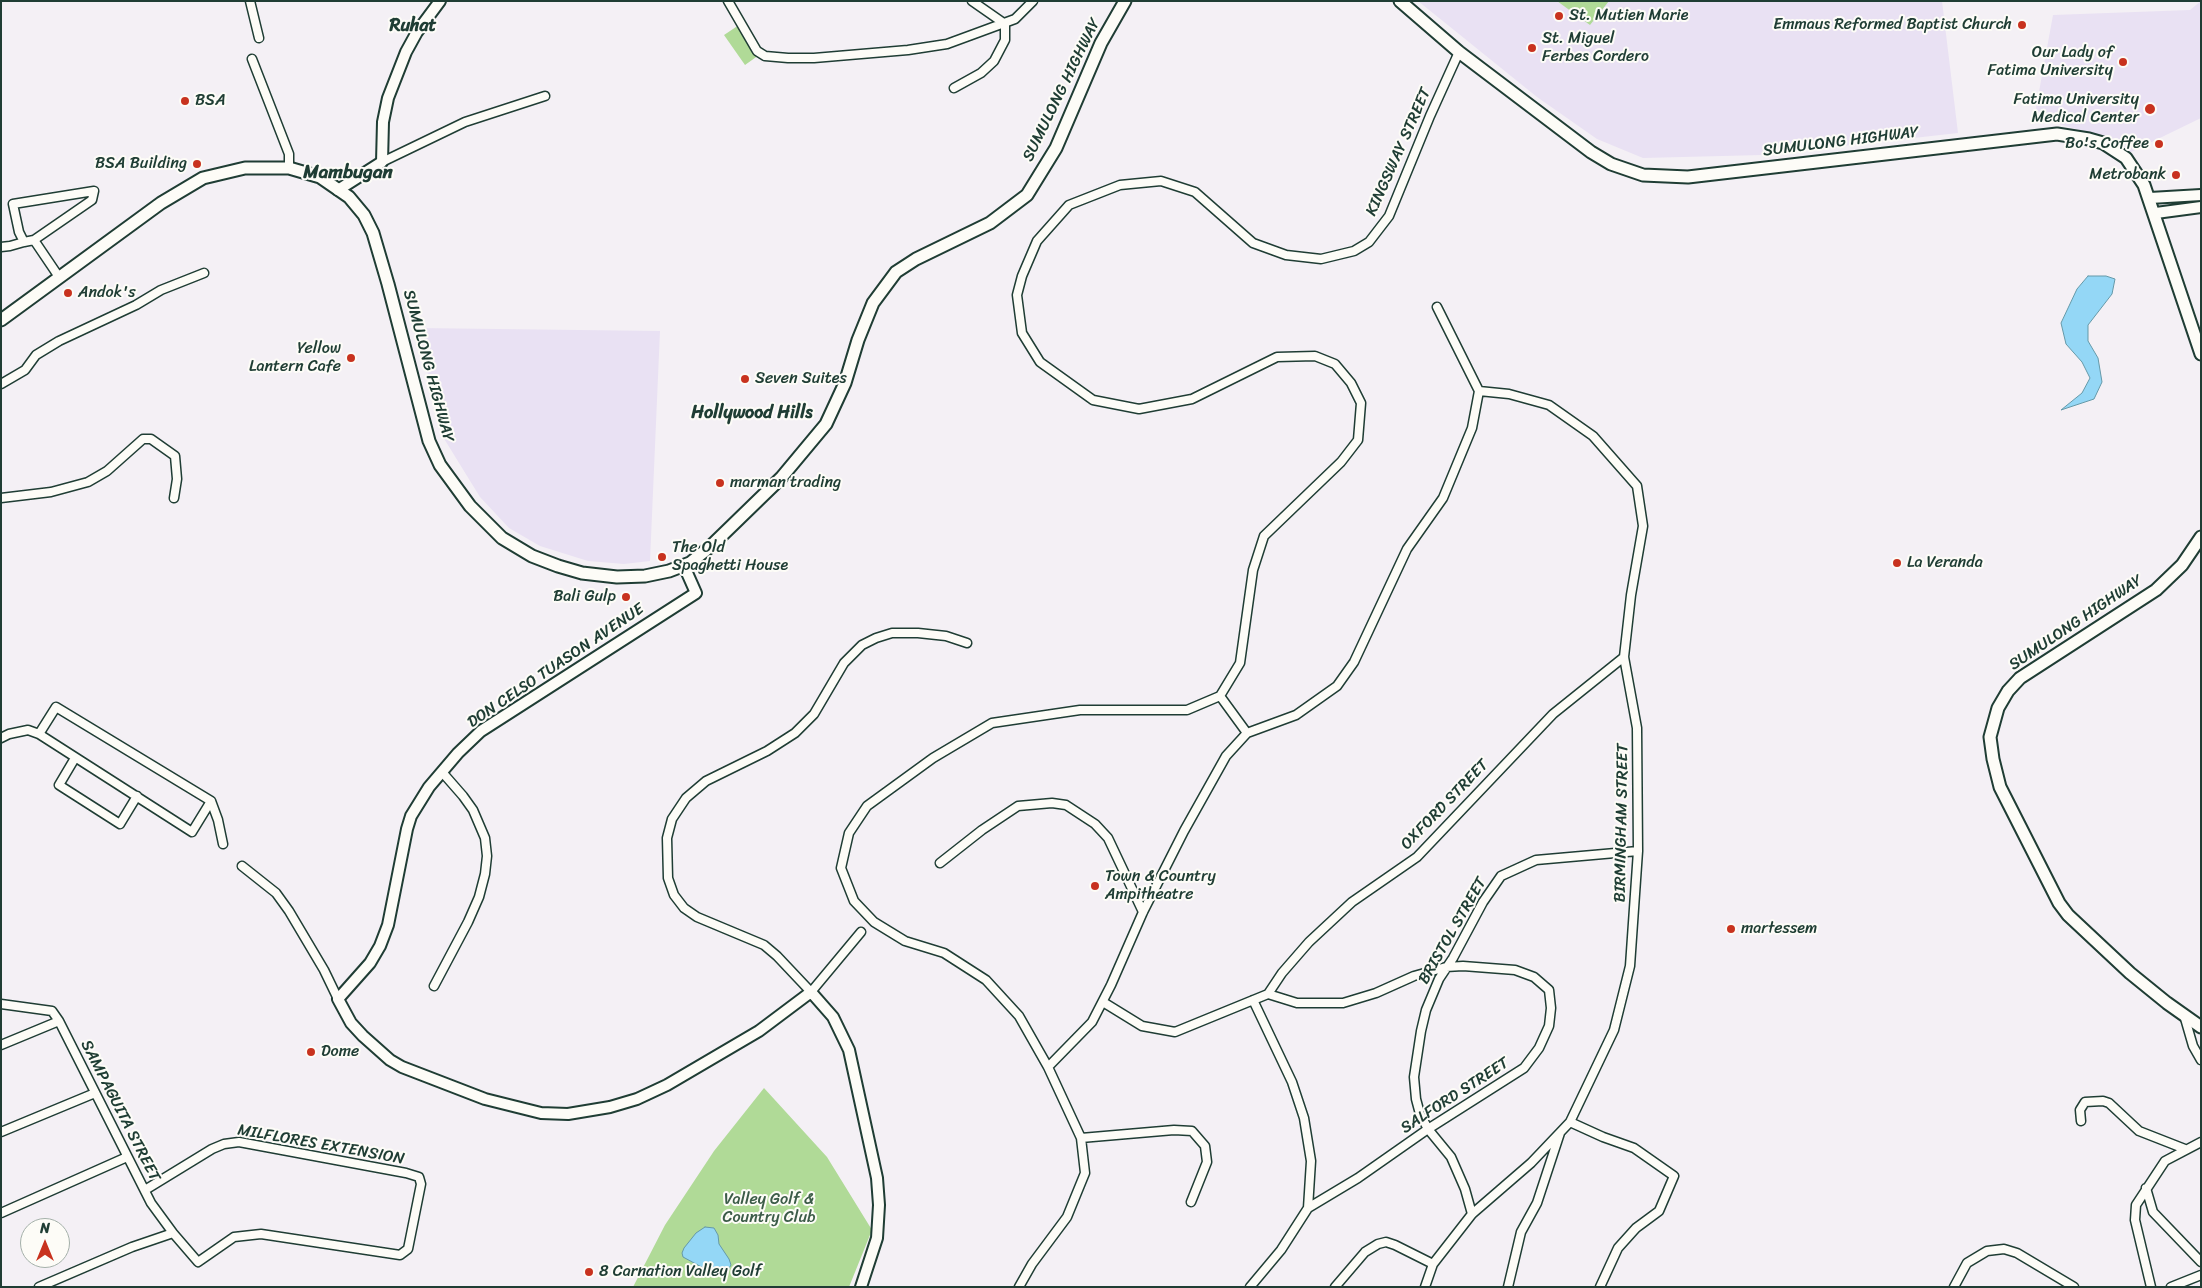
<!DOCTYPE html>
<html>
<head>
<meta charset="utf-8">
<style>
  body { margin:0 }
  #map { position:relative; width:2202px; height:1288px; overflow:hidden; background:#f4f0f5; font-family:Sriracha,sans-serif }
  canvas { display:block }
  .frame { position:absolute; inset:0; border:2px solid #1f3d34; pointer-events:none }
  .north { position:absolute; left:20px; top:1218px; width:50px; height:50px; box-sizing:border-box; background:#fdfcf7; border:1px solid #a4b0a9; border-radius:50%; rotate:0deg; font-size:14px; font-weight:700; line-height:20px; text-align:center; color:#1f3d34 }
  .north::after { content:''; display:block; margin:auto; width:18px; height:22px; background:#c8321e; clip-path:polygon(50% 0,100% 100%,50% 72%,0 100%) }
</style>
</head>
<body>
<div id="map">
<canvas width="2202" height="1288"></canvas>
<div class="frame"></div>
<div class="north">N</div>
</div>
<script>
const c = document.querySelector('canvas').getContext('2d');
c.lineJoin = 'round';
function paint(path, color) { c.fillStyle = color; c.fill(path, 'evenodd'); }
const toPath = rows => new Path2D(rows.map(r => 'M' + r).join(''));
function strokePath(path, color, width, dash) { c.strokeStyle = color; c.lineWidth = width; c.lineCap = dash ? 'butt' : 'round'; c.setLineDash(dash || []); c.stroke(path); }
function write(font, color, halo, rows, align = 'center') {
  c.font = font + ' Sriracha,sans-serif'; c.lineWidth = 4; c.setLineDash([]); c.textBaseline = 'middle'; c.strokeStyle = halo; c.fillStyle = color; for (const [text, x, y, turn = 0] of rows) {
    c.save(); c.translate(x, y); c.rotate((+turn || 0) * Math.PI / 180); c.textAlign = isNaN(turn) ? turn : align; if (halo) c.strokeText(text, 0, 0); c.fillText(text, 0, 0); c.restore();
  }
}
const built = toPath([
  [1418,1,1942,1,1958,133,1762,155,1643,158,1597,139,1537,97],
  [2201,1,2201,118,2129,153,2105,137,2041,119,2036,108,2053,15,2190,10],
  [417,328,660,331,650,561,624,564,588,561,540,546,509,528,480,497,443,437]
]);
const green = toPath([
  [1557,1,1609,1,1590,25],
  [739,25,759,55,745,65,724,35],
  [764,1088,827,1157,872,1230,849,1287,633,1287,665,1225,714,1151]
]);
const water = toPath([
  [2088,276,2106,276,2115,279,2112,294,2088,325,2088,341,2098,358,2102,382,2094,399,2061,410,2082,393,2090,378,2082,362,2066,344,2061,323,2077,289,2088,276],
  [705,1227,714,1228,718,1235,719,1244,729,1259,731,1265,728,1270,719,1272,707,1270,683,1257,682,1253,684,1248,696,1233,705,1227]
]);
const street = toPath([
  [250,1,259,38],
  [728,1,757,51,765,56,788,58,814,58,908,50,947,44,1015,19,1033,1],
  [972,1,1005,24],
  [252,59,289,154,289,168],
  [954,88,981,73,994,61,1005,40,1005,24],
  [382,162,465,122,545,96],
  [34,240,59,277],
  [1,247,10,246,24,242,34,240,92,200,94,191,13,204,19,232,24,242],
  [1,384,25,370,36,355,59,341,136,305,161,290,204,273],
  [1,498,51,492,88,482,107,471,143,439,151,439,175,456,177,479,174,498],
  [1220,696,1247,733],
  [39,734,192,832,211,801],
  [1,738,9,734,28,730,39,734,56,707,211,801,218,820,223,844],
  [75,758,59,785,120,824,137,796],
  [940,863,982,830,1018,806,1052,803,1066,805,1095,824,1108,838,1143,912],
  [242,866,276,893,289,911,324,970,338,999],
  [861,932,811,992,777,956,764,945,697,917,684,908,674,895,668,878,667,838,672,819,686,798,706,781,767,751,795,733,814,714,844,663,862,645,876,638,892,633,918,633,946,636,967,643],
  [434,986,468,922,479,897,485,874,487,856,485,838,473,810,463,796,442,772],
  [1268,994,1282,973,1309,942,1352,902,1417,857,1553,714,1624,657],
  [1103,1002,1142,1026,1175,1032,1268,994,1297,1003,1343,1003,1376,993,1414,976,1446,967,1463,966,1515,970,1534,977,1549,990,1551,1008,1549,1026,1539,1048,1524,1068,1428,1129,1358,1178,1308,1208],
  [1,1004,52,1011,59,1021,151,1203,173,1233,198,1262,234,1237,261,1234,400,1255,408,1249,421,1184,419,1177,406,1173,239,1142,224,1144,212,1149,145,1190],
  [2184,1015,2193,1046,2201,1060],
  [1,1045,59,1021],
  [1048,1067,1092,1022,1111,985,1143,912,1184,831,1226,756,1247,733,1296,715,1337,686,1354,662,1407,549,1443,498,1472,428,1479,391,1437,307],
  [2081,1121,2080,1110,2085,1102,2103,1101,2109,1103,2139,1131,2185,1149],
  [1570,1122,1603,1137,1634,1148,1674,1176,1659,1211,1636,1228,1618,1248,1600,1287],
  [1,1132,95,1093],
  [1081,1138,1174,1130,1192,1131,1205,1146,1207,1162,1191,1202],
  [2146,1188,2153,1212,2201,1262],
  [1,1213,127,1157],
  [1472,1214,1465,1189,1451,1157,1428,1129,1420,1114,1416,1099,1414,1077,1421,1031,1426,1010,1439,979,1453,958,1483,902,1501,876,1536,860,1638,851],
  [39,1287,132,1247,173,1233],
  [1019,1287,1032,1264,1067,1217,1085,1173,1081,1138,1048,1067,1019,1016,986,980,944,953,905,941,874,922,854,901,841,868,849,833,867,806,933,758,992,723,1080,710,1187,710,1220,696,1240,663,1253,570,1264,536,1341,462,1358,440,1361,403,1351,383,1335,364,1315,356,1277,357,1192,399,1139,409,1093,400,1040,362,1022,333,1017,295,1022,276,1037,241,1069,205,1120,185,1161,181,1195,192,1253,243,1286,255,1321,259,1354,251,1369,242,1389,216,1430,116,1459,52],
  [1250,1287,1281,1250,1308,1208,1311,1161,1304,1118,1292,1082,1253,1000],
  [1335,1287,1365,1252,1378,1244,1386,1242,1395,1245,1433,1264],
  [1425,1287,1433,1264,1472,1214,1531,1163,1570,1122,1614,1030,1630,966,1638,851,1637,728,1624,657,1631,595,1643,526,1637,486,1593,436,1549,405,1509,394,1479,391],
  [1508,1287,1521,1232,1537,1203,1560,1133],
  [1954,1287,1967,1263,1987,1251,2004,1249,2017,1253,2074,1287],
  [2151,1287,2135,1220,2136,1205,2165,1161,2201,1142],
  [2171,1287,2201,1275]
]);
const secondary = toPath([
  [338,190,382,162,383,122,388,98,406,52,417,32,440,1],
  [2150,198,2201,195],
  [2156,213,2201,207],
  [684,566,696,593,481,731,458,753,429,787,411,816,407,829,388,925,380,946,370,963,338,999,351,1023,363,1036,390,1060,402,1067,485,1099,541,1113,568,1114,610,1107,637,1099,667,1085,759,1031,811,992,833,1017,849,1050,877,1178,879,1205,877,1238,861,1287]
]);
const primary = toPath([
  [1400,1,1459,52,1591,152,1611,164,1643,175,1688,177,2057,134,2089,139,2103,143,2126,158,2144,185,2201,354],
  [1,320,161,203,203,178,245,168,289,168,320,177,349,197,364,215,373,233,388,284,429,441,440,465,470,506,502,538,532,556,558,566,582,573,617,577,645,576,669,571,690,563,711,546,781,478,826,424,845,383,858,340,873,303,896,272,916,259,990,223,1027,195,1056,148,1101,43,1125,1],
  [2201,537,2182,565,2156,590,2020,678,2008,691,1998,708,1990,737,1993,759,2000,787,2059,903,2068,915,2130,973,2167,1003,2201,1027]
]);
const markers = [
  [1559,16,5,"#c8321e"],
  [2022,25,5,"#c8321e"],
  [1532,48,5,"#c8321e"],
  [2123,62,5,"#c8321e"],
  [185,101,5,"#c8321e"],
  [2150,109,6,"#c8321e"],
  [2159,144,5,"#c8321e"],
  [197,164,5,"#c8321e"],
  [2176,175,5,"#c8321e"],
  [68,293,5,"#c8321e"],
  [351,358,5,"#c8321e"],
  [745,379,5,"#c8321e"],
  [720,483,5,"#c8321e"],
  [662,557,5,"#c8321e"],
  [1897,563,5,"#c8321e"],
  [626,597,5,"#c8321e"],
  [1095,886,5,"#c8321e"],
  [1731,929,5,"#c8321e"],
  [311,1052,5,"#c8321e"],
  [589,1272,5,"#c8321e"]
];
const poiNames = [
  ["St. Mutien Marie",1569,16],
  ["Emmaus Reformed Baptist Church",2012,25,"right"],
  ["St. Miguel",1542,39],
  ["Ferbes Cordero",1542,57],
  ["Our Lady of",2113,53,"right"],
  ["Fatima University",2113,71,"right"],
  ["Fatima University",2139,100,"right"],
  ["Medical Center",2139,118,"right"],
  ["BSA",195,101],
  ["Bo's Coffee",2149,144,"right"],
  ["BSA Building",187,164,"right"],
  ["Metrobank",2166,175,"right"],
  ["Andok's",78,293],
  ["Yellow",341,349,"right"],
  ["Lantern Cafe",341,367,"right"],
  ["Seven Suites",755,379],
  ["marman trading",730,483],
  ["The Old",672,548],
  ["Spaghetti House",672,566],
  ["La Veranda",1907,563],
  ["Bali Gulp",616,597,"right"],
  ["Town & Country",1105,877],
  ["Ampitheatre",1105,895],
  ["martessem",1741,929],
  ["Dome",321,1052],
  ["8 Carnation Valley Golf",599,1272]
];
const streetNames = [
  ["SUMULONG HIGHWAY",1062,90,-64],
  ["SUMULONG HIGHWAY",1841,142,-7],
  ["KINGSWAY STREET",1399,152,-66],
  ["SUMULONG HIGHWAY",428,366,75],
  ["SUMULONG HIGHWAY",2076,623,-34],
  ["DON CELSO TUASON AVENUE",556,666,-34],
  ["OXFORD STREET",1445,805,-46],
  ["BIRMINGHAM STREET",1622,823,-89],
  ["BRISTOL STREET",1453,931,-60],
  ["SALFORD STREET",1455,1096,-33],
  ["SAMPAGUITA STREET",120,1111,63],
  ["MILFLORES EXTENSION",321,1145,10]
];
const parkNames = [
  ["Valley Golf &",769,1200],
  ["Country Club",769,1218]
];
const neighbourhoodNames = [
  ["Ruhat",413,26],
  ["Hollywood Hills",752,413]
];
const quarterNames = [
  ["Mambugan",348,173]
];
paint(built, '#e9e1f3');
paint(green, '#b0da97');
paint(water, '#94d7f6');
strokePath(water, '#6599a8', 1);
strokePath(street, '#1f3d34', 11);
strokePath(secondary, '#1f3d34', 14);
strokePath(primary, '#1f3d34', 15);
strokePath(street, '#fdfcf7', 8);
strokePath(secondary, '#fdfcf7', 10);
strokePath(primary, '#fdfcf7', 11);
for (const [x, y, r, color] of markers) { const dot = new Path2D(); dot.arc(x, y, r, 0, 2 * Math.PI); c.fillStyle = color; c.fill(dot); strokePath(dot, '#fdfcf7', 2); }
write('16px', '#1f3d34', '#fdfcf7', poiNames, 'left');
write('16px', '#1f3d34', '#fdfcf7', streetNames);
write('16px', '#3c5c48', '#fdfcf7', parkNames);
write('bold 18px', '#1f3d34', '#fdfcf7', neighbourhoodNames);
write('bold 19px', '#1f3d34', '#fdfcf7', quarterNames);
</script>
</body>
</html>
